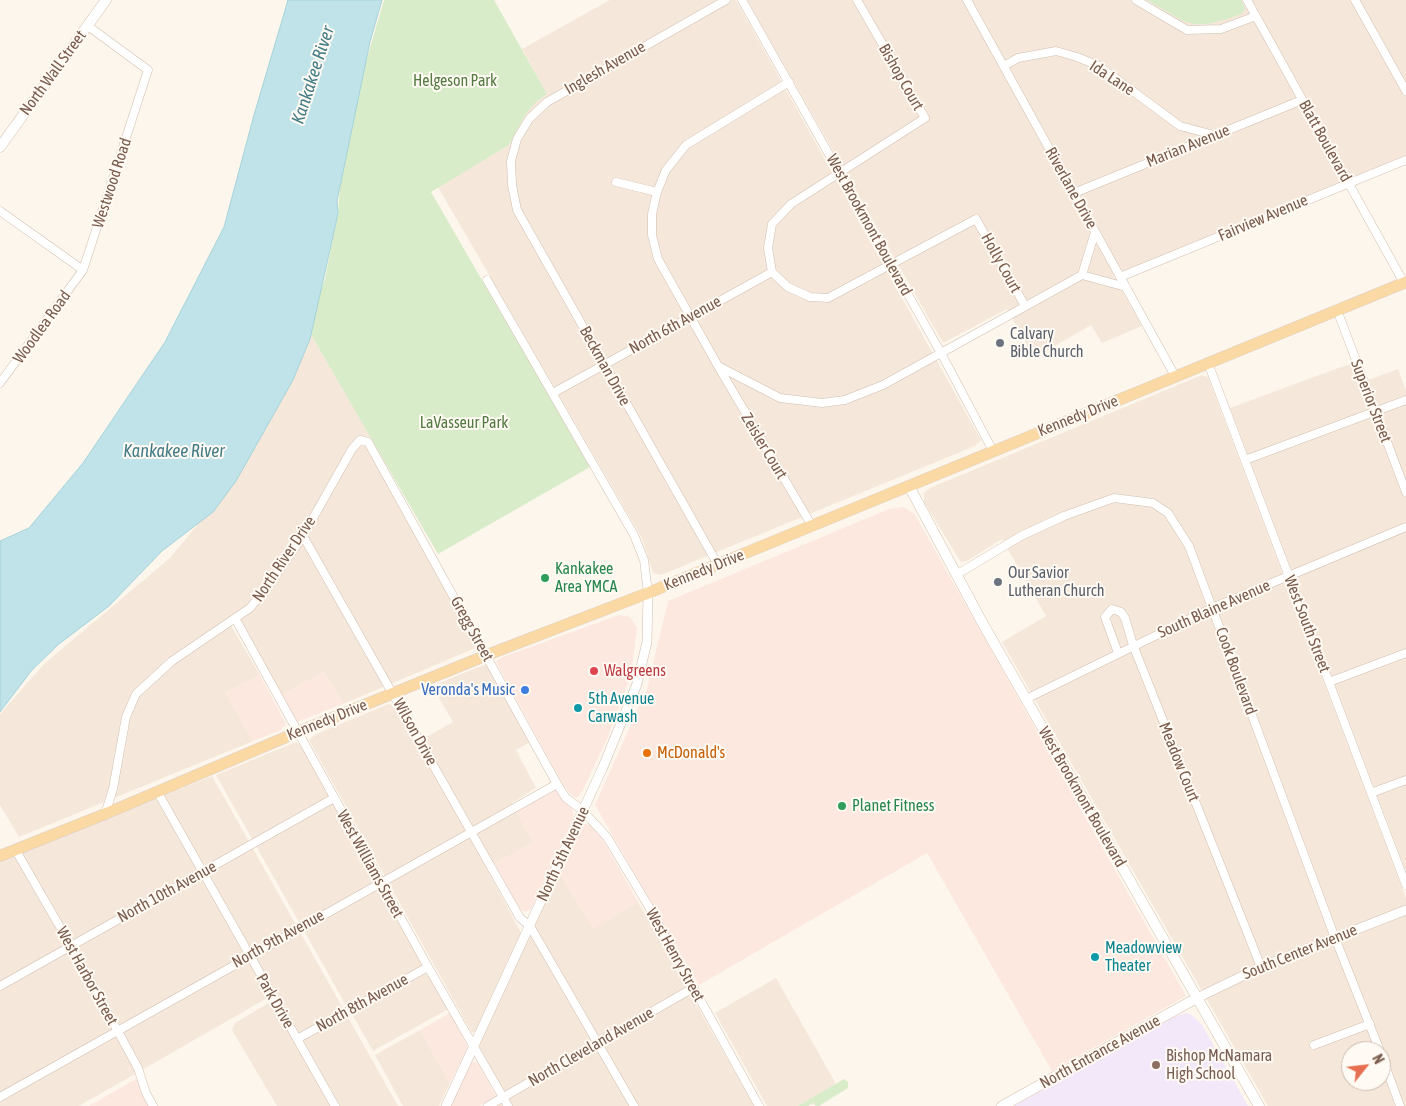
<!DOCTYPE html>
<html>
<head>
<meta charset="utf-8">
<style>
  body { margin:0 }
  #map { position:relative; width:1406px; height:1106px; overflow:hidden; background:#fdf6ec; font-family:"Asap Condensed",sans-serif }
  canvas { display:block }
  .north { position:absolute; left:1341px; top:1041px; width:50px; height:50px; box-sizing:border-box; background:#fffaf3; border:1px solid #cabbb1; border-radius:50%; rotate:61deg; font-size:14px; font-weight:700; line-height:20px; text-align:center; color:#7a5c4d }
  .north::after { content:''; display:block; margin:auto; width:18px; height:22px; background:#e76f51; clip-path:polygon(50% 0,100% 100%,50% 72%,0 100%) }
</style>
</head>
<body>
<div id="map">
<canvas width="1406" height="1106"></canvas>
<div class="north">N</div>
</div>
<script>
const c = document.querySelector('canvas').getContext('2d');
c.lineJoin = 'round';
function paint(path, color) { c.fillStyle = color; c.fill(path, 'evenodd'); }
const toPath = rows => new Path2D(rows.map(r => 'M' + r).join(''));
function strokePath(path, color, width, dash) { c.strokeStyle = color; c.lineWidth = width; c.lineCap = dash ? 'butt' : 'round'; c.setLineDash(dash || []); c.stroke(path); }
function write(font, color, halo, rows, align = 'center') {
  c.font = font + ' "Asap Condensed",sans-serif'; c.lineWidth = 4; c.setLineDash([]); c.textBaseline = 'middle'; c.strokeStyle = halo; c.fillStyle = color; for (const [text, x, y, turn = 0] of rows) {
    c.save(); c.translate(x, y); c.rotate((+turn || 0) * Math.PI / 180); c.textAlign = isNaN(turn) ? turn : align; if (halo) c.strokeText(text, 0, 0); c.fillText(text, 0, 0); c.restore();
  }
}
const residential = toPath([
  [610,0,736,0,981,440,975,446,661,575,653,573,642,538,438,187,509,145,525,115,536,101,547,94,522,49],
  [747,0,1406,0,1406,155,1113,275,1142,326,1102,343,1091,325,1034,358,1007,309,943,343],
  [306,326,373,441,369,450,478,647,343,704,324,672,282,695,236,613,227,619,260,675,226,693,253,741,19,837,0,805,0,714,44,664,170,558,212,507],
  [1352,363,1360,383,1398,369,1406,391,1406,871,1230,408],
  [1202,375,1208,377,1209,380,1406,898,1406,1106,1268,1106,1002,642,1046,616,1002,539,967,561,961,562,924,502,924,493,930,488],
  [1351,1051,1381,1051,1381,1081,1351,1081],
  [486,664,530,742,516,750,536,788,512,803,533,842,487,869,521,933,476,1031,472,1033,309,740,316,734,389,704,395,706,416,743,453,722,432,686],
  [296,742,301,746,422,962,421,966,347,1007,216,775],
  [212,776,398,1106,340,1106,276,993,79,1106,0,1106,0,862],
  [559,872,593,928,638,902,754,1106,496,1106,508,1099,479,1046],
  [423,973,429,976,448,1009,373,1051,352,1014],
  [776,978,836,1084,798,1106,767,1106,715,1013],
  [272,1001,331,1106,277,1106,232,1030,235,1023],
  [420,1030,450,1083,439,1106,403,1106,375,1055]
]);
const commercial = toPath([
  [903,507,914,513,1186,996,1052,1071,927,853,699,985,595,805,647,689,668,601,889,509],
  [619,615,630,617,637,628,631,675,607,739,581,794,576,798,572,796,562,783,496,662,500,658],
  [324,672,343,704,297,722,282,695],
  [260,675,286,724,281,730,253,741,226,693],
  [556,790,571,805,574,816,531,909,525,912,519,908,495,864,533,842,516,812],
  [585,824,592,825,599,833,638,902,593,929,559,872,578,828],
  [450,1013,468,1047,450,1083,420,1030],
  [472,1061,478,1063,496,1096,480,1106,450,1106],
  [136,1079,149,1106,89,1106,134,1080]
]);
const education = toPath([
  [1186,1013,1192,1015,1202,1025,1248,1106,1014,1106,1174,1017]
]);
const green = toPath([
  [384,0,494,0,547,94,536,102,525,115,509,145,431,192,590,467,438,554,306,326,325,279,338,213,341,175,363,72],
  [1147,0,1241,0,1245,8,1242,14,1224,20,1207,24,1193,24,1183,21],
  [844,1079,848,1082,848,1088,819,1106,816,1106,813,1103,808,1106,798,1106]
]);
const water = toPath([
  [288,0,382,0,370,42,337,201,338,213,332,241,310,339,293,380,236,481,213,512,162,551,109,606,59,644,32,670,0,712,0,541,29,528,83,463,165,342,224,227,254,115,288,0]
]);
const minor = toPath([
  [742,0,941,353,993,451],
  [967,0,1175,376],
  [1136,0,1187,30,1221,29,1256,16],
  [1247,0,1404,283],
  [1355,0,1406,91],
  [1004,66,1018,58,1056,51,1077,57,1099,66,1180,126,1214,135],
  [789,82,686,145,666,170,657,192,652,214,652,235,658,259,718,366,780,398,822,403,845,400,883,385,1082,275,1095,232],
  [616,182,657,192],
  [1074,193,1302,100],
  [0,211,83,270],
  [772,272,768,248,772,224,791,204,925,118,857,0],
  [772,272,788,287,810,297,828,298,976,219,1025,306],
  [1082,275,1126,287],
  [1120,277,1406,160],
  [487,280,634,535,644,560,648,593],
  [1337,310,1406,492],
  [1208,363,1406,885],
  [718,366,812,526],
  [0,383,83,270,148,70,88,26],
  [553,393,772,272],
  [1245,460,1406,400],
  [303,536,520,918,530,926,634,1106],
  [718,565,517,210,512,185,511,161,517,139,529,119,547,102,726,0],
  [956,575,1021,536,1064,516,1114,498,1153,503,1168,513,1189,546,1335,938,1380,1051],
  [236,620,428,967,508,1106],
  [1118,653,1105,617,1112,609,1121,612,1125,618,1133,645,1261,967],
  [1329,682,1406,653],
  [1026,699,1212,608,1406,527],
  [157,791,335,1106],
  [1371,793,1406,780],
  [105,814,113,789,126,717,136,694,172,661,250,608,272,581,303,536,352,449,360,440,368,442,557,784,566,798,582,810,607,837,649,907,759,1106],
  [15,849,71,946,138,1068,146,1093,153,1106],
  [0,986,334,798],
  [297,1039,428,967],
  [1314,1045,1370,1024],
  [1381,1054,1400,1106],
  [0,1097,557,784],
  [488,1106,693,988]
]);
const tertiary = toPath([
  [1197,998,1261,967,1406,910],
  [446,1106,603,767,637,684,647,642,648,593]
]);
const secondary = toPath([
  [0,147,106,0],
  [909,486,983,624,1259,1106],
  [1002,1106,1197,998]
]);
const primary = toPath([
  [0,856,105,814,298,732,487,655,648,593,1406,282]
]);
const markers = [
  [1000,343,5,"#6b7280"],
  [545,578,5,"#2e9e5b"],
  [998,582,5,"#6b7280"],
  [594,671,5,"#e0444e"],
  [525,690,5,"#3f7fe0"],
  [578,708,5,"#0f9aa8"],
  [647,753,5,"#e8710a"],
  [842,806,5,"#2e9e5b"],
  [1095,957,5,"#0f9aa8"],
  [1156,1065,5,"#8d6e63"]
];
const streetNames = [
  ["Inglesh Avenue",605,68,-30],
  ["North Wall Street",53,73,-54],
  ["Bishop Court",901,77,60],
  ["Ida Lane",1112,78,33],
  ["Blatt Boulevard",1325,141,61],
  ["Marian Avenue",1188,146,-22],
  ["Westwood Road",112,183,-72],
  ["Riverlane Drive",1071,188,61],
  ["Fairview Avenue",1263,218,-23],
  ["West Brookmont Boulevard",869,225,61],
  ["Holly Court",1001,263,61],
  ["North 6th Avenue",675,325,-29],
  ["Woodlea Road",42,327,-54],
  ["Beckman Drive",605,366,61],
  ["Superior Street",1371,401,69],
  ["Kennedy Drive",1078,416,-22],
  ["Zeisler Court",764,446,59],
  ["North River Drive",284,559,-56],
  ["Kennedy Drive",704,570,-22],
  ["South Blaine Avenue",1214,609,-24],
  ["West South Street",1307,624,69],
  ["Gregg Street",472,629,61],
  ["Cook Boulevard",1236,671,70],
  ["Kennedy Drive",327,720,-22],
  ["Wilson Drive",415,732,61],
  ["Meadow Court",1179,762,68],
  ["West Brookmont Boulevard",1082,797,60],
  ["North 5th Avenue",563,854,-65],
  ["West Williams Street",370,864,61],
  ["North 10th Avenue",167,892,-29],
  ["North 9th Avenue",278,939,-29],
  ["South Center Avenue",1300,952,-22],
  ["West Henry Street",675,955,61],
  ["West Harbor Street",87,976,61],
  ["Park Drive",275,1001,60],
  ["North 8th Avenue",362,1003,-29],
  ["North Cleveland Avenue",591,1047,-30],
  ["North Entrance Avenue",1100,1052,-29]
];
const parkNames = [
  ["Helgeson Park",455,81],
  ["LaVasseur Park",464,423]
];
const worshipNames = [
  ["Calvary",1010,334],
  ["Bible Church",1010,352],
  ["Our Savior",1008,573],
  ["Lutheran Church",1008,591]
];
const leisureNames = [
  ["Kankakee",555,569],
  ["Area YMCA",555,587],
  ["Planet Fitness",852,806]
];
const healthNames = [
  ["Walgreens",604,671]
];
const shopNames = [
  ["Veronda's Music",515,690]
];
const cultureNames = [
  ["5th Avenue",588,699],
  ["Carwash",588,717],
  ["Meadowview",1105,948],
  ["Theater",1105,966]
];
const foodNames = [
  ["McDonald's",657,753]
];
const educationNames = [
  ["Bishop McNamara",1166,1056],
  ["High School",1166,1074]
];
const waterNames = [
  ["Kankakee River",313,75,-72],
  ["Kankakee River",174,451]
];
paint(residential, '#f5e8da');
paint(commercial, '#fde8e0');
paint(education, '#f3e8fa');
paint(green, '#d8ecc9');
paint(water, '#bfe3e8');
strokePath(water, '#a5d3da', 1);
strokePath(minor, '#d1beb0', 9);
strokePath(tertiary, '#d1beb0', 10);
strokePath(secondary, '#d6c0b0', 11);
strokePath(primary, '#dad1cd', 12);
strokePath(minor, '#fff', 8);
strokePath(tertiary, '#fff', 9);
strokePath(secondary, '#fff', 10);
strokePath(primary, '#fbd9a5', 11);
for (const [x, y, r, color] of markers) { const dot = new Path2D(); dot.arc(x, y, r, 0, 2 * Math.PI); c.fillStyle = color; c.fill(dot); strokePath(dot, '#fffaf3', 2); }
write('16px', '#7a5c4d', '#fffaf3', streetNames);
write('16px', '#537a41', '#fffaf3', parkNames);
write('16px', '#5b616d', '#fffaf3', worshipNames, 'left');
write('16px', '#27864d', '#fffaf3', leisureNames, 'left');
write('16px', '#be3a42', '#fffaf3', healthNames, 'left');
write('16px', '#366cbe', '#fffaf3', shopNames, 'right');
write('16px', '#0d838f', '#fffaf3', cultureNames, 'left');
write('16px', '#c56008', '#fffaf3', foodNames, 'left');
write('16px', '#785e54', '#fffaf3', educationNames, 'left');
write('italic 18px', '#437c86', '#fffaf3', waterNames);
</script>
</body>
</html>
